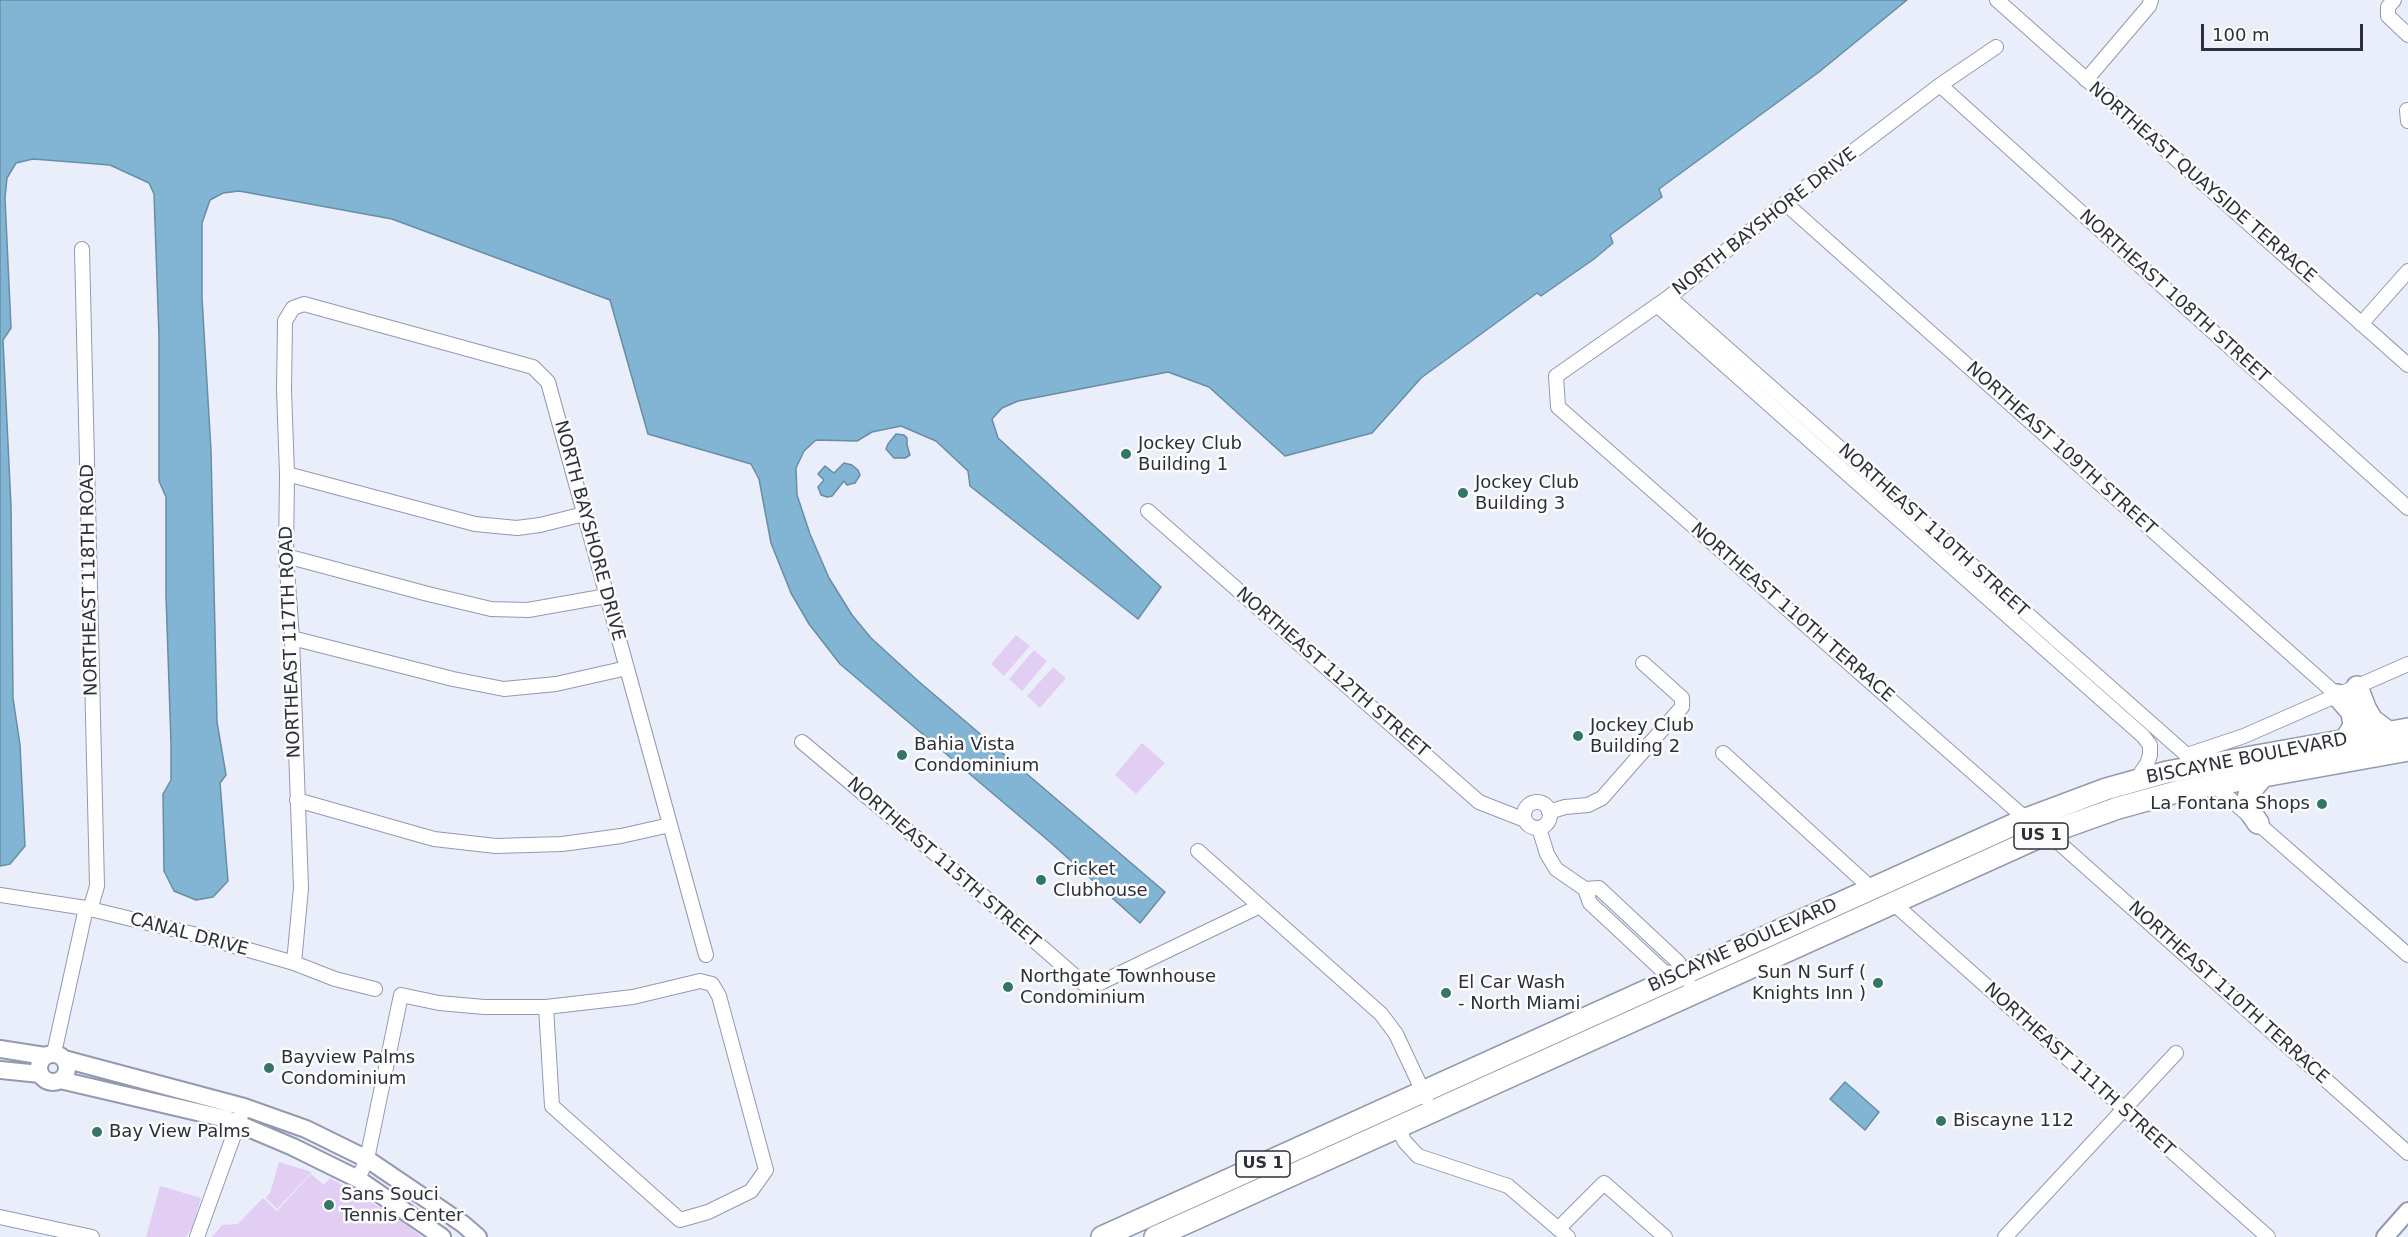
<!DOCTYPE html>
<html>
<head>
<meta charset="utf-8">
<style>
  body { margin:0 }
  #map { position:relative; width:2408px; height:1237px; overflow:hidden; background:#eaeefb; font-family:"DejaVu Sans",sans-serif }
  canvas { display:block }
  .scale { position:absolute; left:2201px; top:24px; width:162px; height:27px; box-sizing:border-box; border:3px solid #2e3039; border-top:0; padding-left:8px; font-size:18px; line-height:21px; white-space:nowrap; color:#2e3039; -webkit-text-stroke:4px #fbfbfb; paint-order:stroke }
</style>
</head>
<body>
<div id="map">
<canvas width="2408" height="1237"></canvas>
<div class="scale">100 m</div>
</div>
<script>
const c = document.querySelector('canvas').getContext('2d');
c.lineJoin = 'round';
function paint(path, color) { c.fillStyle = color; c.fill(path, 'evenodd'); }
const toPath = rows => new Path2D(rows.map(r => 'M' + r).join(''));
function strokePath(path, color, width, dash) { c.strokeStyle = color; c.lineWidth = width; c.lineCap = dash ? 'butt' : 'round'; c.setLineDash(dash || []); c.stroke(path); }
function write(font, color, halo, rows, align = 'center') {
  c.font = font + ' "DejaVu Sans",sans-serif'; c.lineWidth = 5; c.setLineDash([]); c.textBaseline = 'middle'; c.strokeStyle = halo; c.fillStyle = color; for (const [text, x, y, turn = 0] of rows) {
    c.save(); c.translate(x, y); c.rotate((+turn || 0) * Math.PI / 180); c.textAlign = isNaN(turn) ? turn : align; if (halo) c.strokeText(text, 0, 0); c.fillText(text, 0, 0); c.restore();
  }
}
const green = toPath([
  [1016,635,1030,646,1004,676,991,664],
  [1034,650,1047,661,1022,691,1009,679],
  [1053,667,1066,678,1040,708,1027,696],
  [1142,743,1165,763,1136,794,1115,775],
  [279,1162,312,1172,277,1209,266,1198,270,1193],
  [311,1174,324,1185,330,1178,403,1221,422,1237,212,1237,222,1225,238,1224,263,1198,277,1211],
  [160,1186,201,1198,193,1226,186,1237,146,1237]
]);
const water = toPath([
  [0,0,1907,0,1819,72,1659,189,1662,197,1610,235,1613,243,1594,259,1541,296,1537,293,1421,378,1372,433,1285,456,1209,387,1168,372,1018,401,1002,408,992,419,998,438,1161,587,1138,619,970,486,968,471,936,441,901,426,872,432,857,441,816,440,804,451,796,468,797,495,810,534,829,578,852,615,871,638,917,680,1165,892,1140,923,1050,842,840,664,809,624,791,593,771,543,759,479,751,464,648,434,610,300,392,219,239,191,223,193,210,200,202,223,202,298,211,451,217,722,226,775,220,783,228,881,213,897,196,900,174,891,164,871,163,794,171,780,171,743,166,596,166,497,159,481,159,336,154,194,149,183,110,165,33,159,16,163,7,178,5,198,11,328,3,340,11,506,13,698,20,745,25,846,10,864,0,866,0,0],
  [896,434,904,435,907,438,907,445,910,455,905,458,894,458,886,449,888,444,896,434],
  [844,463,852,465,858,470,860,475,855,483,847,485,844,481,832,496,827,497,821,495,818,487,824,480,818,474,825,466,834,473,844,463],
  [1845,1082,1879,1112,1865,1130,1830,1099,1845,1082]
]);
const minor = toPath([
  [1997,0,2408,365],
  [2394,0,2388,7,2388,16,2408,35],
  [1996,47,1940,85,1785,203,1669,297,1556,376,1558,407,2026,819],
  [2086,80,2149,6,2151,0],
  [1940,85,2408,508],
  [2407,110,2408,121],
  [1785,203,2337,695],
  [82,249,97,886,90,910],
  [1669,297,2198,765],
  [1657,305,2143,736,2150,745,2150,755,2147,764,2136,780],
  [2361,324,2408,271],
  [287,474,475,524,517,528,540,525,584,514],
  [1148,511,1479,802,1525,820],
  [286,556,428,594,491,609,528,610,607,596],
  [292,638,453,679,504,689,556,684,627,668],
  [802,742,933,852,1084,984,1095,985,1102,982,1260,906],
  [1723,753,1872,889],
  [2187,755,2244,736,2408,664],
  [2213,784,2408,955],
  [297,800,434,839,496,846,562,844,621,836,670,825],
  '1524 815a13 13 0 1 1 26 0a13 13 0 1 1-26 0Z',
  [1549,812,1565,807,1588,805,1602,798,1682,707,1682,698,1643,663],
  [1539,828,1547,854,1556,869,1585,889,1590,903,1664,972,1680,974],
  [2048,833,2408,1153],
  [1198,851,1381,1014,1396,1034,1426,1098],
  [1585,889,1599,888,1678,962,1682,974,1688,980],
  [0,895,86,908,193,934,294,963,335,979,375,989],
  [1892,902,2268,1237],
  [294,963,301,888,292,638,286,556,287,474,284,390,285,321,293,308,304,304,533,367,548,382,706,955],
  [54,1053,86,908],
  [1397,1127,1405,1142,1418,1156,1508,1186,1568,1237],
  [358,1179,367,1159,401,995,439,1003,484,1007,546,1007,633,997,700,981,712,984,719,996,766,1170,751,1191,708,1212,680,1220,552,1106,546,1007],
  [0,1217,92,1237],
  [1558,1229,1604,1183,1665,1237],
  [197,1237,244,1107],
  [2005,1237,2176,1053]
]);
const tertiary = toPath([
  [0,1049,45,1056],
  '39 1068a14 14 0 1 1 28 0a14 14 0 1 1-28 0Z',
  [64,1059,244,1107,306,1129,367,1159,463,1224,478,1237],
  [0,1070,40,1074],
  [60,1080,227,1119,293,1147,358,1179,442,1237],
  [2385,1237,2408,1211]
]);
const primary = toPath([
  [2357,687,2366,710,2372,720,2388,732],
  [2337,695,2352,712,2354,726,2346,739],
  [2258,823,2249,810,2248,799,2250,791,2264,775],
  [1102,1237,2026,819,2106,789,2167,772,2408,729],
  [1155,1237,2048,833,2118,808,2180,791,2408,750]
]);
const markers = [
  [1126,454,6,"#337668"],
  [1463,493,6,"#337668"],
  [1578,736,6,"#337668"],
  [902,755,6,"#337668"],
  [2322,804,6,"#337668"],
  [1041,880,6,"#337668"],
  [1878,983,6,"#337668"],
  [1008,987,6,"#337668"],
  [1446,993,6,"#337668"],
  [269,1068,6,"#337668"],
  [1941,1121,6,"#337668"],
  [97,1132,6,"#337668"],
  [329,1205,6,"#337668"]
];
const shields = [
  [2041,836,54],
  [1263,1164,54]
];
const shieldNames = [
  ["US 1",2041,836],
  ["US 1",1263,1164]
];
const streetNames = [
  ["NORTHEAST QUAYSIDE TERRACE",2202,183,41],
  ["NORTH BAYSHORE DRIVE",1765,222,-38],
  ["NORTHEAST 108TH STREET",2174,297,42],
  ["NORTHEAST 109TH STREET",2061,449,42],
  ["NORTH BAYSHORE DRIVE",589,531,75],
  ["NORTHEAST 110TH STREET",1933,531,42],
  ["NORTHEAST 118TH ROAD",90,580,-91],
  ["NORTHEAST 110TH TERRACE",1792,613,41],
  ["NORTHEAST 117TH ROAD",291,642,-92],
  ["NORTHEAST 112TH STREET",1332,673,41],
  ["BISCAYNE BOULEVARD",2247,759,-11],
  ["NORTHEAST 115TH STREET",943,863,41],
  ["CANAL DRIVE",189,935,15],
  ["BISCAYNE BOULEVARD",1743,946,-24],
  ["NORTHEAST 110TH TERRACE",2228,993,42],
  ["NORTHEAST 111TH STREET",2079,1070,42]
];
const poiNames = [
  ["Jockey Club",1138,444],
  ["Building 1",1138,465],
  ["Jockey Club",1475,483],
  ["Building 3",1475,504],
  ["Jockey Club",1590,726],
  ["Building 2",1590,747],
  ["Bahia Vista",914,745],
  ["Condominium",914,766],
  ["La Fontana Shops",2310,804,"right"],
  ["Cricket",1053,870],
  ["Clubhouse",1053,891],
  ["Sun N Surf (",1866,973,"right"],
  ["Knights Inn )",1866,994,"right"],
  ["Northgate Townhouse",1020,977],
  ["Condominium",1020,998],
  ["El Car Wash",1458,983],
  ["- North Miami",1458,1004],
  ["Bayview Palms",281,1058],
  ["Condominium",281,1079],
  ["Biscayne 112",1953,1121],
  ["Bay View Palms",109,1132],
  ["Sans Souci",341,1195],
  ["Tennis Center",341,1216]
];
paint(green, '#e2cef2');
paint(water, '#81b5d3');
strokePath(water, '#688da5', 1.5);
strokePath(minor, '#9399ae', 16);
strokePath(tertiary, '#9399ae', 20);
strokePath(primary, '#9399ae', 24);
strokePath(minor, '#fff', 14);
strokePath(tertiary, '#fff', 16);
strokePath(primary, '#fff', 21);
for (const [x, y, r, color] of markers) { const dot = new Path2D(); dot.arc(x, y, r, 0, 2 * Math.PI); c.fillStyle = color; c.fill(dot); strokePath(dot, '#fbfbfb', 2); }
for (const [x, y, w] of shields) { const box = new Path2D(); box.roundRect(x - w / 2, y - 13, w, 26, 4.5); c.fillStyle = '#fbfbfb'; c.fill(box); strokePath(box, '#2e3039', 1.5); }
write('bold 16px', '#2e3039', null, shieldNames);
write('18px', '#2e3039', '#fbfbfb', streetNames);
write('18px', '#2e3039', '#fbfbfb', poiNames, 'left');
</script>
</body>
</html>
